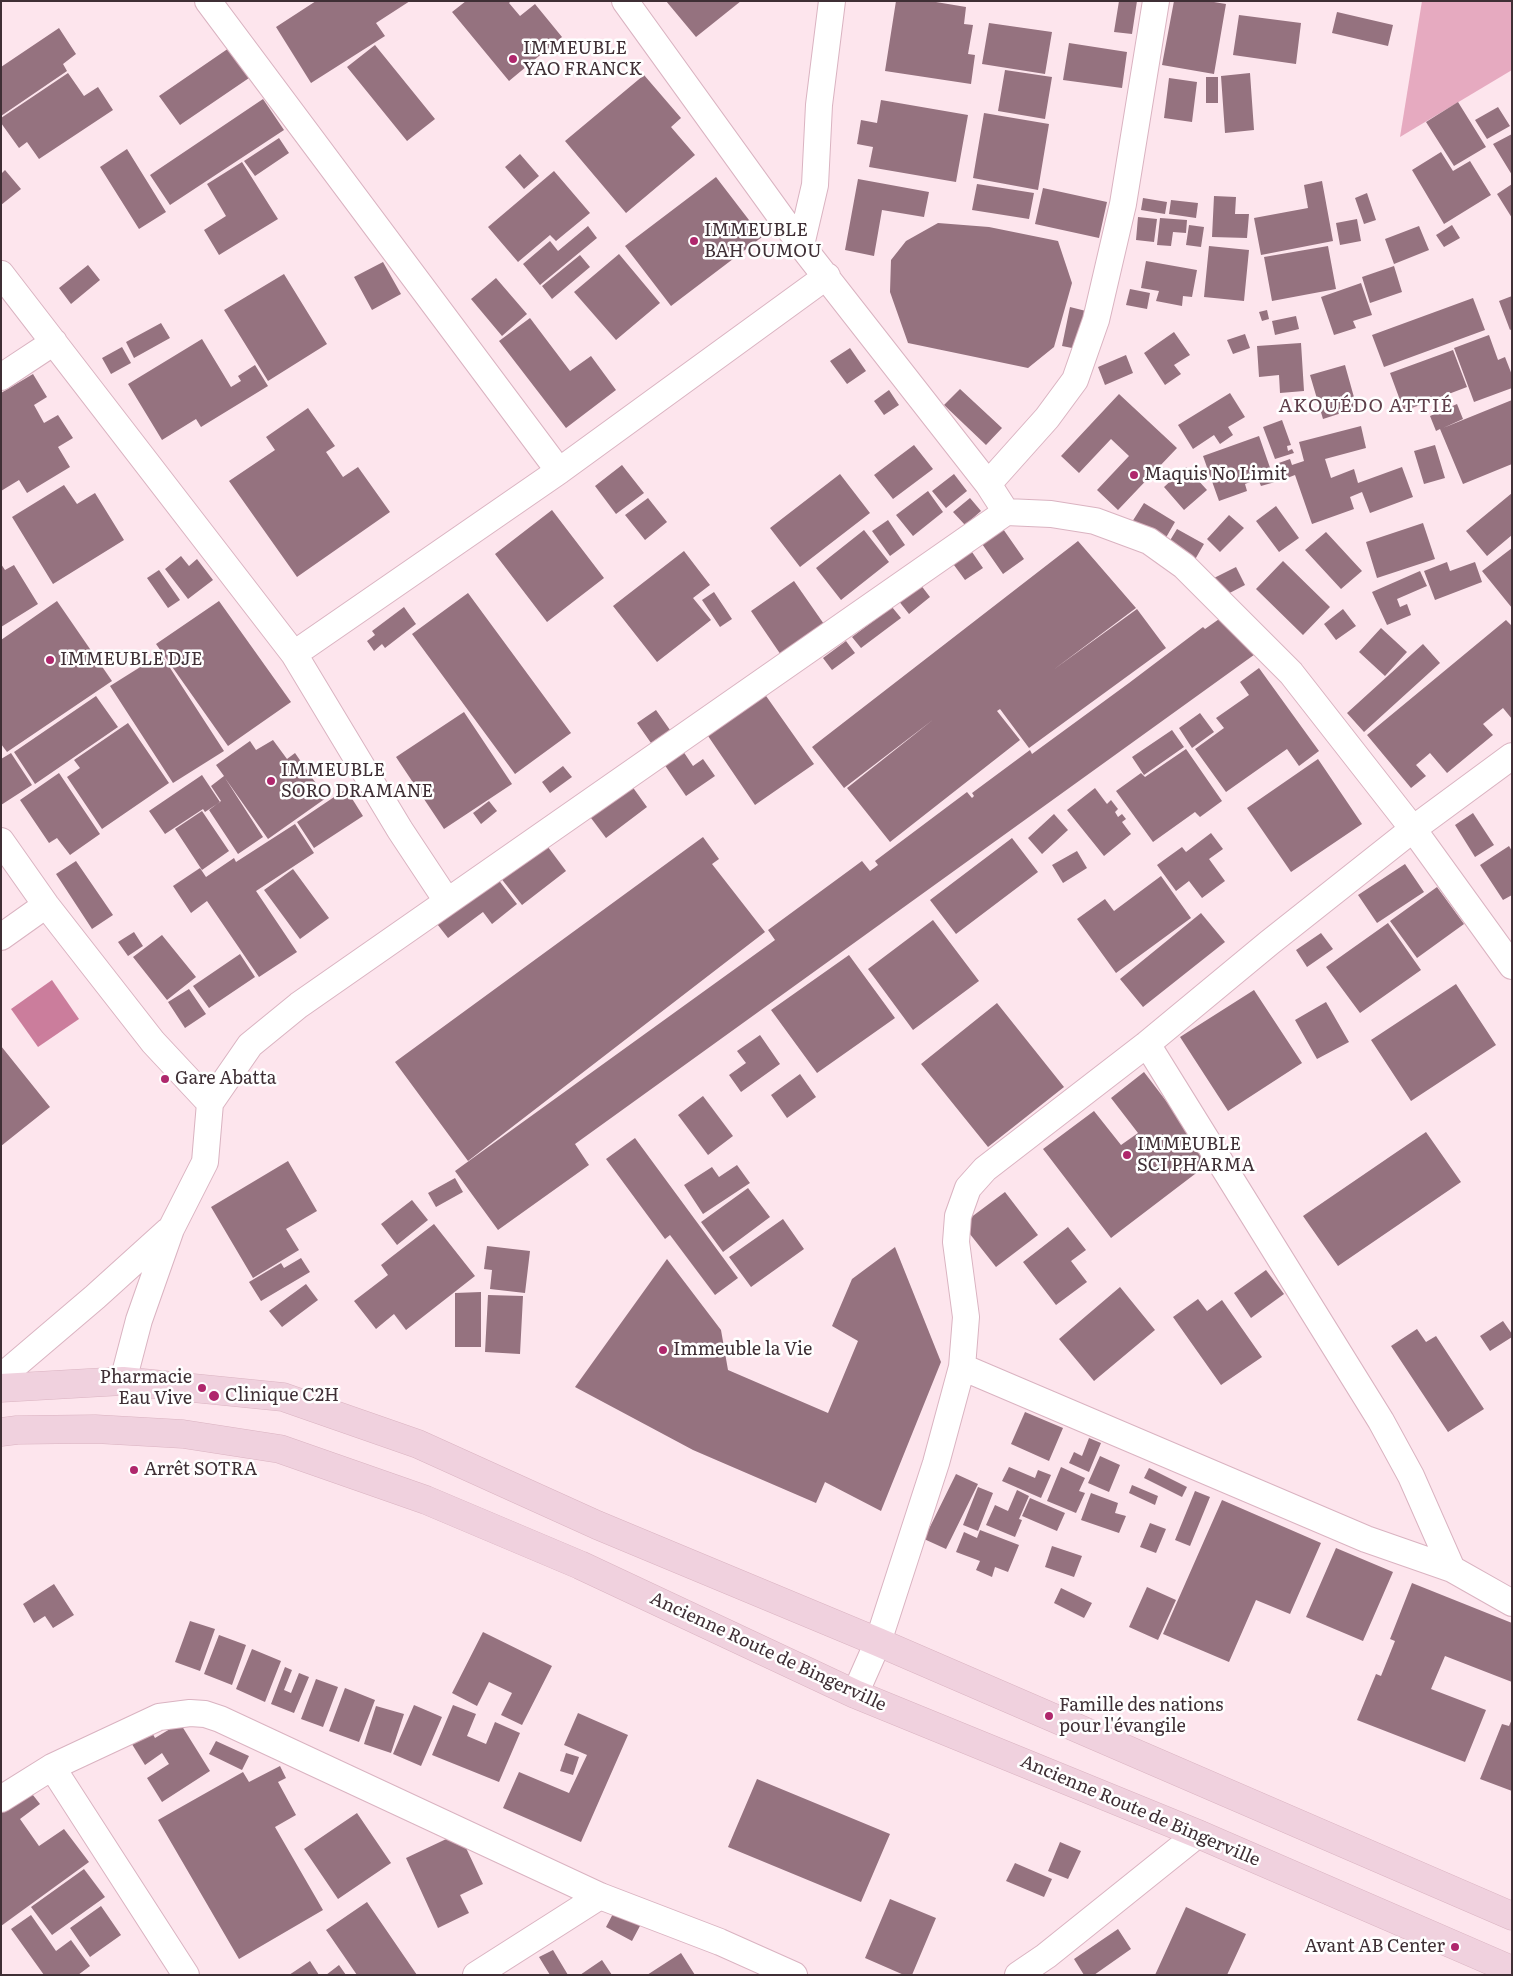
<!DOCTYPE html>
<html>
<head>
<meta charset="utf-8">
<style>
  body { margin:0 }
  #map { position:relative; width:1513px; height:1976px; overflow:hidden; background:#fde5ed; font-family:Literata,serif }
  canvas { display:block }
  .frame { position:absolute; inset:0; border:2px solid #3f2f35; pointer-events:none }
</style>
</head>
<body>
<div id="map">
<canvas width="1513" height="1976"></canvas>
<div class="frame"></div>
</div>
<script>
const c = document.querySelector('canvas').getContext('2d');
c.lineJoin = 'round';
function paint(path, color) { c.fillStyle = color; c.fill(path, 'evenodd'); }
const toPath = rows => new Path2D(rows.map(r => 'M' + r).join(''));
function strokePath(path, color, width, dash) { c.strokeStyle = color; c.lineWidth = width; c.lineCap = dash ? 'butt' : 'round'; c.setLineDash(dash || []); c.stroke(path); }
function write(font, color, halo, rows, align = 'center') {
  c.font = font + ' Literata,serif'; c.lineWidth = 5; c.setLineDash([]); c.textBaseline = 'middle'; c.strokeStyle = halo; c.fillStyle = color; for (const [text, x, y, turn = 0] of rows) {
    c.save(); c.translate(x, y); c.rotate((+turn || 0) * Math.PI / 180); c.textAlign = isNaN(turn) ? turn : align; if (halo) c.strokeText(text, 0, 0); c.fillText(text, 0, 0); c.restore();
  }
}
const green = toPath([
  [1422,1,1512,1,1512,70,1400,137]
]);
const water = toPath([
  [52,980,79,1019,38,1047,11,1009]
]);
const building = toPath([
  [316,1,410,1,376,23,385,36,311,83,276,27],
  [466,1,511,1,509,3,520,16,535,4,562,37,509,81,452,12],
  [666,1,741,1,696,37],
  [896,1,930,1,966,7,964,24,973,25,968,54,975,55,971,84,885,71],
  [1119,1,1137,1,1132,34,1114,32],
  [1174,1,1208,1,1226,4,1214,74,1162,65],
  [1337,12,1393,25,1388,46,1332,33],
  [1239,15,1301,23,1296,64,1233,55],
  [989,23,1052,32,1045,74,982,64],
  [59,28,76,54,63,64,67,71,1,116,1,67],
  [1069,43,1127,52,1122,88,1063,80],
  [375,45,435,119,407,141,347,67],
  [229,48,249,78,180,125,159,96],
  [1005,70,1052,77,1045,119,998,111],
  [68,73,84,96,98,87,113,110,39,159,27,142,19,148,1,123,1,118],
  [1250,73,1254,130,1225,133,1221,76],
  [644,75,681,118,671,127,695,155,626,213,565,141],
  [1206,77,1218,77,1218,103,1206,103],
  [1169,78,1197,82,1192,122,1164,118],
  [263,99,284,130,170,205,150,175],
  [881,100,968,115,956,182,869,167,873,147,857,144,861,120,877,123],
  [1458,102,1486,147,1454,166,1426,122],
  [1498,107,1510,126,1487,139,1475,120],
  [984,113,1049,124,1038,190,973,178],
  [1512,134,1512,175,1493,144],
  [279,138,289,153,255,176,244,161],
  [127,149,166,212,139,229,100,167],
  [1441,152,1453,171,1470,161,1491,195,1444,224,1412,170],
  [520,154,539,176,524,189,505,167],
  [242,162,278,219,219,255,204,230,226,216,207,184],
  [5,170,21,189,1,205,1,174],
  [554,171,590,213,556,241,550,235,518,262,488,227],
  [716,177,762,237,671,306,625,246],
  [858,179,929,192,924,217,882,210,874,256,845,250],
  [1322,181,1333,241,1261,255,1254,218,1308,208,1304,185],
  [977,184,1034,193,1029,219,972,210],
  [1512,184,1512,218,1497,194],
  [1043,188,1107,202,1099,238,1035,224],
  [1367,193,1376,220,1364,224,1355,198],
  [1214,196,1236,197,1235,214,1249,214,1247,238,1212,237],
  [1143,198,1167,202,1165,214,1141,210],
  [1171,200,1198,203,1196,218,1169,214],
  [1138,217,1157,219,1154,242,1136,240],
  [1160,218,1187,220,1186,233,1173,232,1171,246,1157,245],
  [1357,219,1361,241,1340,245,1336,223],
  [938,223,989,227,1058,241,1072,283,1054,347,1028,368,908,343,890,292,891,260,906,241],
  [1189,225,1204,227,1201,247,1186,245],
  [1452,225,1460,238,1444,247,1436,235],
  [588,226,597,238,540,285,523,264,550,241,558,251],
  [1419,226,1429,250,1394,264,1385,239],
  [1209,246,1249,250,1244,301,1204,297],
  [1328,246,1336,289,1272,301,1264,257],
  [619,254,660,303,616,340,574,292],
  [580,255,590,267,552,299,542,286],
  [1146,261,1197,270,1192,297,1183,296,1182,306,1156,301,1159,291,1141,288],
  [383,262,401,294,372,310,354,277],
  [88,265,100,280,71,304,59,288],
  [1394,266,1402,292,1370,303,1362,277],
  [284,274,327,344,268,381,224,310],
  [496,278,527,314,502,336,471,299],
  [1361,283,1372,315,1353,321,1356,328,1334,335,1321,297],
  [1130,289,1150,293,1147,309,1126,305],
  [1512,296,1512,329,1510,330,1499,301],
  [1473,298,1485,330,1384,367,1372,335],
  [1070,307,1090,312,1082,350,1062,346],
  [1267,310,1269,319,1262,321,1259,312],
  [1296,316,1299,329,1275,335,1272,321],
  [530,318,570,371,591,356,616,390,566,428,499,341],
  [161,323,170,338,134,358,126,342],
  [1174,332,1190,355,1174,365,1181,374,1165,385,1144,353],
  [1245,334,1250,348,1233,354,1227,340],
  [1489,335,1498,360,1505,357,1512,375,1512,388,1474,402,1454,348],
  [202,339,231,387,241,381,238,376,255,365,268,386,201,427,196,419,162,440,128,384],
  [1301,343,1304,391,1280,393,1279,375,1259,377,1257,346],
  [122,347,131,363,111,374,102,358],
  [850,348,866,371,847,384,830,361],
  [1453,350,1467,387,1404,411,1390,373],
  [1126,355,1133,373,1105,385,1098,367],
  [1345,365,1357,408,1323,419,1310,375],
  [33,374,47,397,34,405,44,423,58,415,73,438,58,447,70,467,27,493,19,480,1,491,1,393],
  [960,389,1002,428,986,445,944,405],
  [889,390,899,405,884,415,874,401],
  [1230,393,1245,417,1228,427,1233,435,1220,444,1214,435,1193,449,1178,425],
  [1119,394,1177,448,1118,510,1097,490,1129,456,1111,439,1079,473,1061,456],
  [1512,400,1512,464,1463,484,1440,429,1436,431,1430,416,1457,404,1463,419,1443,428],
  [308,408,335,446,326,452,343,477,358,467,390,512,297,577,229,481,275,450,266,437],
  [1282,420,1291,445,1287,446,1288,451,1292,449,1294,453,1275,459,1263,427],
  [1361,426,1366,448,1325,459,1331,478,1354,469,1358,483,1402,467,1413,497,1370,513,1362,492,1350,497,1354,509,1312,524,1295,475,1282,480,1276,464,1290,459,1292,465,1304,461,1299,442],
  [1259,436,1275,482,1261,486,1258,479,1245,484,1247,491,1219,501,1203,456],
  [914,445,933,469,893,499,874,475],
  [1435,445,1445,478,1424,484,1414,451],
  [622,465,644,493,616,514,595,486],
  [1186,467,1207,490,1184,510,1164,487],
  [840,474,870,513,800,567,770,528],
  [954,474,967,491,946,508,932,491],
  [64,485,77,504,95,493,124,540,53,584,12,517],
  [928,491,943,512,913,536,896,515],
  [1512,493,1512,535,1487,556,1466,531],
  [648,498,667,522,645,540,625,515],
  [970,498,981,511,965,525,953,512],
  [1144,503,1175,522,1164,541,1132,522],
  [1276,506,1299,538,1279,552,1256,521],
  [552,510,604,578,547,622,495,554],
  [1229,515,1244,528,1220,552,1207,539],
  [888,520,905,545,890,556,872,531],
  [1423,523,1435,559,1377,578,1366,542],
  [1001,526,1024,559,1003,574,980,541],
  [1177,529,1204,544,1193,563,1166,547],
  [864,530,889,562,841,600,816,568],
  [1326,532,1362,571,1341,589,1305,550],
  [1078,541,1136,608,1053,670,1137,609,1166,648,1029,748,1000,709,997,711,1020,740,890,842,847,788,934,719,844,788,812,747],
  [1512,548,1512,608,1482,571],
  [970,549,983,568,965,580,951,561],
  [684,551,710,585,693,598,711,620,657,662,613,606],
  [181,556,189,566,197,559,213,580,188,599,165,569],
  [1283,561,1330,607,1303,635,1256,589],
  [1447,562,1450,571,1475,562,1482,582,1435,600,1424,571],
  [1,564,5,570,14,565,38,604,1,627],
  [1236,567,1245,585,1222,597,1212,579],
  [159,570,180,600,168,608,147,578],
  [1420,571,1427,586,1397,599,1400,607,1407,604,1411,615,1387,625,1372,592],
  [794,581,826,627,783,658,751,611],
  [920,584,930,597,909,614,898,600],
  [714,592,732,619,720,627,702,600],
  [468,593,571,733,515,774,412,634],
  [57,601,112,681,7,752,1,744,1,640],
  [219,601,291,702,228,746,156,644],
  [404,607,416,624,385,648,382,644,374,651,367,641,375,635,372,631],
  [892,607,901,618,861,648,852,637],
  [1343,609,1356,626,1336,640,1324,624],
  [1229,612,1258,652,575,1144,589,1165,498,1230,455,1171,775,940,768,930,862,861,870,871,878,865,875,861,967,792,972,798,974,796,972,793,1030,750,1032,754,1129,683,1203,627,1205,629],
  [1506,620,1512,626,1512,719,1503,708,1483,724,1493,735,1447,773,1430,753,1416,765,1426,776,1411,788,1367,735],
  [1381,628,1407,652,1385,676,1359,652],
  [846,641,855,653,832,670,823,658],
  [1423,644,1440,663,1364,732,1347,713],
  [161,654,224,751,173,783,110,686],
  [1259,668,1319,751,1299,766,1287,749,1226,792,1195,749,1224,728,1216,718,1249,695,1240,682],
  [764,693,814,764,755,805,706,733],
  [96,696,118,727,35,784,14,752],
  [656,710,670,730,651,743,637,723],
  [464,712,512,784,444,829,396,757],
  [1200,713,1214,732,1192,748,1179,728],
  [128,723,169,783,102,829,67,777,80,768,74,760],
  [1172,730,1184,747,1144,775,1132,757],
  [273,740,287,759,295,753,326,798,268,839,225,778,263,837,238,854,209,810,221,801,211,786,224,776,216,765,250,741,256,750],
  [1186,749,1222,801,1200,817,1195,812,1153,842,1116,791,1141,773,1145,777],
  [683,751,693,766,703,759,715,776,686,796,664,764],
  [11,753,32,785,1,805,1,759],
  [1318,759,1362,824,1291,872,1247,808],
  [563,766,572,777,550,793,542,782],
  [59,773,100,834,70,855,57,838,49,843,20,800],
  [202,775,220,802,205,812,203,809,165,834,149,811],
  [629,782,647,807,606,838,588,814],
  [1095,788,1107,804,1111,800,1118,809,1115,812,1118,817,1122,814,1126,819,1122,822,1131,834,1104,856,1067,810],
  [346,789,363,816,314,848,297,822],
  [489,801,497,811,481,824,473,813],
  [202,811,229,851,202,870,175,829],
  [1473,813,1494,845,1475,857,1455,825],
  [1054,814,1068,830,1042,854,1028,838],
  [295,824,314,853,256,891,297,952,259,977,207,901,191,913,173,886,200,868,206,877,234,858,236,862],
  [1211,833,1223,849,1209,859,1225,881,1202,898,1189,881,1176,891,1157,865,1182,847,1186,852],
  [703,837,719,859,712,864,765,932,468,1161,395,1062],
  [1012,838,1038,872,956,934,930,900],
  [545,843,566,871,522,905,500,877],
  [1509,846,1512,851,1512,895,1503,900,1480,865],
  [1077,851,1087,868,1063,883,1052,865],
  [76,861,113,915,92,929,56,874],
  [1405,864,1424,892,1377,923,1358,895],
  [293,869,329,918,300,939,264,890],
  [494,874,517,904,492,924,483,912,448,938,434,920],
  [1161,876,1191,918,1116,973,1077,919,1105,899,1114,911],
  [1437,887,1464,924,1417,958,1390,921],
  [1201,913,1225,942,1143,1007,1120,979],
  [933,920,979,981,913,1030,868,969],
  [1388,923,1421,970,1360,1013,1326,967],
  [134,932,143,946,128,956,118,942],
  [1321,933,1333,949,1307,967,1296,950],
  [162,935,196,977,167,1000,133,957],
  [240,954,255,977,209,1008,193,986],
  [849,955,895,1018,817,1073,771,1010],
  [1456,984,1496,1045,1411,1101,1371,1040],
  [189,989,206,1014,185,1028,168,1002],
  [1254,990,1302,1063,1228,1111,1180,1037],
  [1326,1002,1349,1042,1317,1059,1295,1020],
  [997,1003,1064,1087,988,1147,921,1064],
  [760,1035,780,1064,741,1092,729,1075,746,1063,737,1051],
  [1,1046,50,1107,1,1146],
  [1144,1072,1212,1161,1111,1238,1043,1149,1094,1111,1121,1145,1138,1133,1111,1098],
  [800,1074,816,1097,787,1118,771,1095],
  [703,1096,733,1136,708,1155,678,1115],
  [1426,1132,1461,1182,1338,1266,1303,1216],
  [635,1138,738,1278,715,1295,670,1235,665,1239,606,1159],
  [288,1161,317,1211,286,1229,299,1250,253,1278,211,1207],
  [737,1165,750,1183,703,1214,684,1185,712,1167,719,1177],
  [455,1178,463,1192,436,1207,428,1193],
  [748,1188,770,1217,723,1252,701,1222],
  [1005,1192,1038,1235,996,1267,962,1224],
  [412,1200,428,1220,397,1245,381,1224],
  [783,1219,804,1249,751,1287,729,1257],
  [434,1224,475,1276,406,1330,394,1314,376,1329,354,1301,388,1275,381,1265],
  [1068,1227,1086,1250,1071,1261,1087,1282,1056,1305,1023,1262],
  [487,1246,530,1251,525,1293,490,1289,492,1270,484,1269],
  [895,1247,941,1362,881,1511,825,1482,816,1503,693,1450,575,1387,667,1259,721,1330,728,1370,828,1413,858,1341,832,1326,852,1279],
  [301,1258,310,1272,261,1301,249,1282,281,1263,284,1268],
  [1266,1270,1284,1294,1251,1318,1234,1293],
  [306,1284,318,1300,282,1327,269,1311],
  [1120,1287,1155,1330,1094,1381,1059,1339],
  [481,1292,481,1347,455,1347,455,1293],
  [488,1295,523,1296,520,1354,485,1352],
  [1198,1299,1207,1311,1222,1300,1262,1357,1221,1385,1173,1317],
  [1503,1321,1512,1334,1512,1337,1490,1351,1480,1336],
  [1417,1329,1426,1342,1436,1336,1484,1409,1448,1432,1391,1346],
  [1025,1412,1063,1428,1049,1461,1011,1444],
  [1089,1438,1101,1443,1089,1472,1069,1463,1074,1452,1082,1456],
  [1100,1456,1120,1465,1109,1492,1088,1483],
  [1009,1467,1035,1478,1038,1470,1051,1475,1041,1498,1002,1481],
  [1061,1467,1085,1478,1079,1491,1085,1493,1076,1513,1047,1501],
  [1149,1468,1187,1487,1182,1497,1144,1478],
  [956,1474,978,1484,946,1549,924,1539],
  [1132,1485,1158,1496,1155,1505,1129,1493],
  [978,1487,993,1493,978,1531,963,1525],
  [1017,1490,1029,1496,1019,1519,1022,1520,1015,1537,986,1525,995,1505,1008,1511],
  [1195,1491,1210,1497,1190,1546,1175,1540],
  [1091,1493,1118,1503,1115,1513,1126,1516,1119,1533,1081,1520],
  [1030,1498,1065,1513,1057,1531,1022,1516],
  [1222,1500,1321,1543,1290,1614,1256,1600,1229,1662,1163,1634],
  [1150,1523,1166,1529,1156,1553,1140,1547],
  [980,1530,1019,1545,1008,1572,995,1567,992,1577,976,1570,980,1561,956,1552,964,1532,977,1538],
  [1052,1546,1082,1556,1074,1577,1045,1567],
  [1336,1548,1393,1572,1363,1641,1306,1617],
  [1412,1583,1512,1623,1512,1682,1445,1656,1431,1689,1486,1710,1465,1762,1357,1720,1376,1674,1381,1676,1395,1641,1390,1639],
  [54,1584,74,1615,53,1628,45,1616,34,1623,23,1604],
  [1147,1587,1176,1600,1158,1640,1129,1627],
  [1061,1588,1092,1603,1084,1618,1054,1603],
  [190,1621,215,1629,200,1671,175,1662],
  [483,1632,552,1666,522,1725,501,1715,512,1693,489,1682,477,1706,452,1693],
  [219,1635,246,1645,232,1685,204,1674],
  [252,1649,281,1661,265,1702,236,1689],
  [285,1667,292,1670,284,1690,291,1693,299,1673,309,1677,294,1713,271,1704],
  [316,1679,338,1687,323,1727,301,1719],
  [345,1688,375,1700,359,1742,329,1731],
  [414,1705,442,1717,421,1766,393,1754],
  [453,1705,476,1714,467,1736,486,1744,495,1722,520,1733,499,1782,432,1755],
  [376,1706,404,1714,391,1753,364,1744],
  [578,1713,628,1735,581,1842,503,1808,519,1772,569,1793,587,1755,564,1745],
  [1512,1719,1512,1791,1480,1779,1502,1724,1509,1726],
  [180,1723,210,1771,162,1802,147,1778,169,1764,162,1753,145,1765,130,1741,150,1729,155,1738],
  [216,1741,249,1756,242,1770,209,1754],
  [566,1753,579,1757,573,1775,560,1771],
  [280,1766,286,1778,278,1782,296,1815,275,1827,323,1910,239,1959,158,1820,243,1772,249,1782],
  [757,1779,890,1834,861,1902,728,1847],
  [29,1790,40,1804,20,1819,39,1846,64,1829,89,1862,1,1926,1,1810],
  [357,1813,391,1863,338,1899,304,1849],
  [459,1833,483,1884,460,1895,469,1913,438,1928,406,1858],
  [1060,1842,1081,1851,1068,1879,1048,1871],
  [1015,1863,1052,1879,1044,1897,1006,1881],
  [84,1869,105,1897,52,1935,31,1907],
  [890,1899,936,1918,912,1975,904,1975,865,1958],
  [367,1902,417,1975,357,1975,326,1930],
  [101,1906,121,1935,90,1957,70,1928],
  [1186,1907,1246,1934,1227,1975,1155,1975],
  [615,1910,641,1924,632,1941,606,1927],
  [31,1915,56,1951,71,1940,90,1966,78,1975,44,1975,11,1929],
  [1118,1929,1131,1949,1094,1975,1084,1975,1074,1959],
  [553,1950,568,1975,550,1975,539,1957],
  [681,1953,695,1975,647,1975],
  [602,1960,612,1975,580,1975],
  [310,1961,319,1975,289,1975],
  [339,1965,346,1975,326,1975]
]);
const street = toPath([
  [208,1,559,471],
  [625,1,801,245,988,484,1006,512],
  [801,245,815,185,819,105,832,1],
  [1,274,294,654,400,830,447,901],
  [1,377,54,342],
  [988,484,1047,418,1075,380,1096,320,1123,204,1156,1],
  [294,654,559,471,827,276],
  [1,841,46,905,153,1042,210,1103,205,1162,171,1229,139,1320,123,1381],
  [1,937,46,905],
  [1147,1044,1381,1421,1411,1476,1452,1569],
  [210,1103,250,1045,299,1005,1006,512,1051,514,1095,521,1149,541,1184,566,1291,673,1413,829,1512,966],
  [962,1367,1366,1539,1452,1569,1512,1603],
  [1,1377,95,1297,168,1231],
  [855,1694,878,1642,936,1463,962,1367,966,1317,956,1242,958,1216,968,1188,985,1169,1147,1044,1269,943,1413,829,1512,756],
  [52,1767,186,1975],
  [1,1799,52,1767,159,1717,190,1713,205,1714,220,1719,600,1896,720,1942,794,1975],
  [476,1975,600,1896],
  [1018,1975,1046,1956,1198,1834]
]);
const secondary = toPath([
  [1,1388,123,1381,283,1397,418,1444,597,1525,878,1642,1512,1916],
  [1,1432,17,1430,95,1429,183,1434,280,1449,426,1500,580,1565,855,1694,1198,1834,1512,1970]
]);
const markers = [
  [513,59,5,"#af276c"],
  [694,241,5,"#af276c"],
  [1134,475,5,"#af276c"],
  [50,660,5,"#af276c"],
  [271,781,5,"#af276c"],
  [165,1079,5,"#af276c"],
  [1127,1155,5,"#af276c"],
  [663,1350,5,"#af276c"],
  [202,1388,5,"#af276c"],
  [214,1396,6,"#af276c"],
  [134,1470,5,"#af276c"],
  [1049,1716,5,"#af276c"],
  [1455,1947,5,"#af276c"]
];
const poiNames = [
  ["IMMEUBLE",523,49],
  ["YAO FRANCK",523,70],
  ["IMMEUBLE",704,231],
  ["BAH OUMOU",704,252],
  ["Maquis No Limit",1144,475],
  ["IMMEUBLE DJE",60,660],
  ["IMMEUBLE",281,771],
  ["SORO DRAMANE",281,792],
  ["Gare Abatta",175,1079],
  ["IMMEUBLE",1137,1145],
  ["SCI PHARMA",1137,1166],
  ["Immeuble la Vie",673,1350],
  ["Pharmacie",192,1378,"right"],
  ["Eau Vive",192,1399,"right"],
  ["Clinique C2H",225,1396],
  ["Arrêt SOTRA",144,1470],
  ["Famille des nations",1059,1706],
  ["pour l'évangile",1059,1727],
  ["Avant AB Center",1445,1947,"right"]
];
const streetNames = [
  ["Ancienne Route de Bingerville",768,1652,25],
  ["Ancienne Route de Bingerville",1140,1811,23]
];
const neighbourhoodNames = [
  ["AKOUÉDO ATTIÉ",1366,406]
];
paint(green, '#e6aac0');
paint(water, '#cb7d9c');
paint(building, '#95727f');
strokePath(street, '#dab3c1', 28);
strokePath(secondary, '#dab3c1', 29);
strokePath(street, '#fff', 26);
strokePath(secondary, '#f0d1de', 28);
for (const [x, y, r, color] of markers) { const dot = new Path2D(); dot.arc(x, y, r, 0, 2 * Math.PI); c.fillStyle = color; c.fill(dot); strokePath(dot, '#fff', 2); }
write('18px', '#3f2f35', '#fff', poiNames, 'left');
write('18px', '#3f2f35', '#fff', streetNames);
c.letterSpacing = '1px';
write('19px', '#5e3e4a', '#fff', neighbourhoodNames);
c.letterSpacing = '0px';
</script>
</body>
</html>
